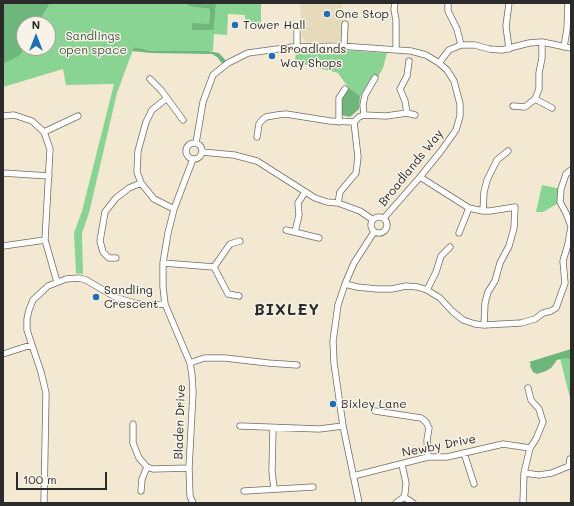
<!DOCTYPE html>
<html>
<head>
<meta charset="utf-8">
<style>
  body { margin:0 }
  #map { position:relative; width:574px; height:506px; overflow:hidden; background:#f3e8d2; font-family:Mali,sans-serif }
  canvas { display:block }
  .frame { position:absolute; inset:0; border:4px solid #2b2b2b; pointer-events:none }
  .north { position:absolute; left:16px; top:16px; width:40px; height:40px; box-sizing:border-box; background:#f7f3e8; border:1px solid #a5a39c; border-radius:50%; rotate:0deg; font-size:11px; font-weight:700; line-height:16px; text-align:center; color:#2b2b2b }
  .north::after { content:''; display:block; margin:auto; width:14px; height:18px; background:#1f6fb2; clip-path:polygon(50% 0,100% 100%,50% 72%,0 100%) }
  .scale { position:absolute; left:16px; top:472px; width:91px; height:18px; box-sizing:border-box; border:2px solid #2b2b2b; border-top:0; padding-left:5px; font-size:12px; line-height:14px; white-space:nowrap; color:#2b2b2b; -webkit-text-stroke:3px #f7f3e8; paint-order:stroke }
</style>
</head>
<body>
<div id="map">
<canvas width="574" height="506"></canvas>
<div class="frame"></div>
<div class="north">N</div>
<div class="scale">100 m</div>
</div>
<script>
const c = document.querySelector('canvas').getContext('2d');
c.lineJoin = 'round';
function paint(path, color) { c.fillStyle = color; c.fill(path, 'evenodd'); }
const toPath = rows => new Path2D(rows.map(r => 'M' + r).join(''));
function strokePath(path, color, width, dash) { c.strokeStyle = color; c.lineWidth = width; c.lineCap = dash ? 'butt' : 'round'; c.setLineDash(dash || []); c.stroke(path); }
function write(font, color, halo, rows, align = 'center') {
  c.font = font + ' Mali,sans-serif'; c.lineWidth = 3; c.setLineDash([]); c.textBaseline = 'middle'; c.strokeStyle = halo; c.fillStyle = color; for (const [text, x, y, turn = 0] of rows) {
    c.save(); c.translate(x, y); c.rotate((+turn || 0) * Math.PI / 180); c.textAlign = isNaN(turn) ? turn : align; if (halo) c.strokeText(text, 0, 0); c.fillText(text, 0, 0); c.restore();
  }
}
const built = toPath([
  [300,3,342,3,342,21,349,21,348,42,306,42,302,36]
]);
const green = toPath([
  [3,3,188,3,189,6,210,9,209,24,214,30,216,3,261,3,261,24,245,23,245,15,228,14,227,35,214,34,213,51,152,51,134,47,117,93,89,213,82,233,83,274,76,273,74,233,82,211,114,84,66,85,63,69,3,87],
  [24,24,48,24,48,48,24,48],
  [342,50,387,53,383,68,378,77,373,75,360,97,348,87,338,73,295,62,296,51],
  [542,185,561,189,560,202,543,212,536,212],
  [571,350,571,402,559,354]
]);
const forest = toPath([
  [3,3,50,3,37,24,24,24,24,48,20,55,3,64],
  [188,3,216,3,214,30,192,30,192,23,209,24,210,9,188,6],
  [134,47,152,51,208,51,219,53,228,63,224,66,217,57,212,54,151,53,132,51],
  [349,88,360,96,359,109,350,117,341,115,341,99],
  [571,349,571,359,565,358,557,360,551,368,546,371,537,374,533,372,530,366,531,364,529,362]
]);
const minor = toPath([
  [395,3,394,9,396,20,396,50],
  [448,3,448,11,457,29,461,45],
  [297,29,297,46],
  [344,46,345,24],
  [564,47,567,29,568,3],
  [509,49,506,26,509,3],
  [439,63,449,50,461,45,475,45,489,49,502,50,529,43,542,42,571,48],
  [150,79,161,90,183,120],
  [167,98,152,110,146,122,138,151,137,172,141,183,154,199,174,209],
  [535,99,552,108],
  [513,106,525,107,535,99,539,89,539,73,542,58,542,42],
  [407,113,405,101,400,89,407,76,409,61],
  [364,115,363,105,365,95,375,78],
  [3,116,14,115,32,121,44,132,50,149,45,240,57,282],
  [339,122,339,98,345,89],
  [354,122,359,117,364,115,386,116,407,113,415,115],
  [44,132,78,116],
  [257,137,259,124,262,120,266,117,277,115,286,114,330,121,354,122,358,157,356,173,340,192,338,203],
  [196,143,203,102,213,75,228,63,248,53,292,47,341,46,411,51,426,55,439,63,447,70,454,81,460,104,460,116,456,130,441,151,420,177,384,218],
  '186 151a8 8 0 1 1 16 0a8 8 0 1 1-16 0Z',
  [202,152,234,155,257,161,315,198,327,202,338,203,360,211,373,220],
  [571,170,566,174,561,189,560,202,566,213,571,226],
  [3,173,49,176],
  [420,177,469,208,483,211,490,211,515,207,514,228,509,246,500,263,495,281,488,292,485,303,484,325],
  [483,211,484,192,487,180,497,160,508,151],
  '371 225a8 8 0 1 1 16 0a8 8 0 1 1-16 0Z',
  [286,230,319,238],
  [295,232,299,215,298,203,305,192],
  [459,233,469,208],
  [3,246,45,240],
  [116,258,109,258,103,252,100,241,105,212,116,198,129,188,141,183],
  [163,263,214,267],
  [214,267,228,294,239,296],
  [214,267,230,244,240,241],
  [345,284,357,287,377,289,392,289,406,286,418,287,427,290,440,298,452,311,463,320,475,324,484,325,521,323,535,319,543,313,551,311,556,308,565,283,563,261,568,244,571,227],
  [427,290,436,272,441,256,450,247],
  [3,354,31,345],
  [190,363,204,358,225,358,268,363,297,365],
  [375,411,421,418,426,422,429,428,427,440,428,457],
  [133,424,133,443,139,458,147,467,142,479,141,491],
  [240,426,319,429,343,426],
  [273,428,272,471,274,489],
  [464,453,474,484],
  [147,467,153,469,189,468],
  [524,473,539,475,552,473,569,466,570,459],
  [353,476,428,457,447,457,503,444,530,448],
  [244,491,313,487],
  [404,497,413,503],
  [44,503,46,393,41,372,27,330,27,319,29,310,33,300,48,286,66,279,79,278,86,280,117,298,138,304,151,305,165,304],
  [193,503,190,496,189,468,193,392,192,375,190,363,165,304,163,287,163,263,168,233,174,209,193,159],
  [359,503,343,426,334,363,333,341,338,305,345,284,354,263,374,232],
  [396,503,404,497,405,493,406,483,402,465],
  [523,503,524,473,530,448,536,439,543,422,539,409,531,400,528,388]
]);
const markers = [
  [327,14,4,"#1f6fb2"],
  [235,25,4,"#1f6fb2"],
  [272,56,4,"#1f6fb2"],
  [96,297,4,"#1f6fb2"],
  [333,404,4,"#1f6fb2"]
];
const poiNames = [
  ["One Stop",335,14],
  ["Tower Hall",243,25],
  ["Broadlands",280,49],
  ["Way Shops",280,63],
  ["Sandling",104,290],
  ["Crescent",104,304],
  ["Bixley Lane",341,404]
];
const parkNames = [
  ["Sandlings",93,36],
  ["open space",93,50]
];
const streetNames = [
  ["Broadlands Way",411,168,-51],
  ["Bladen Drive",180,422,-88],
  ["Newby Drive",439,446,-11]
];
const districtNames = [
  ["BIXLEY",287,310]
];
paint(built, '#e5dbba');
paint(green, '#89d492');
paint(forest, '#6eb67c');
strokePath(minor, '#716d65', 7);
strokePath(minor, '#fff', 5.5);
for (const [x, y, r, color] of markers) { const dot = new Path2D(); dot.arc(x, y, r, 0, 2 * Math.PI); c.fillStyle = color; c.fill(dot); strokePath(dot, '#f7f3e8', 1.5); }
write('12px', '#2b2b2b', '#f7f3e8', poiNames, 'left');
write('12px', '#425545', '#f7f3e8', parkNames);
write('12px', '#2b2b2b', '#f7f3e8', streetNames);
c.letterSpacing = '1px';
write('bold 16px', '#2b2b2b', '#f7f3e8', districtNames);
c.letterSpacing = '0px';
</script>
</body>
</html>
